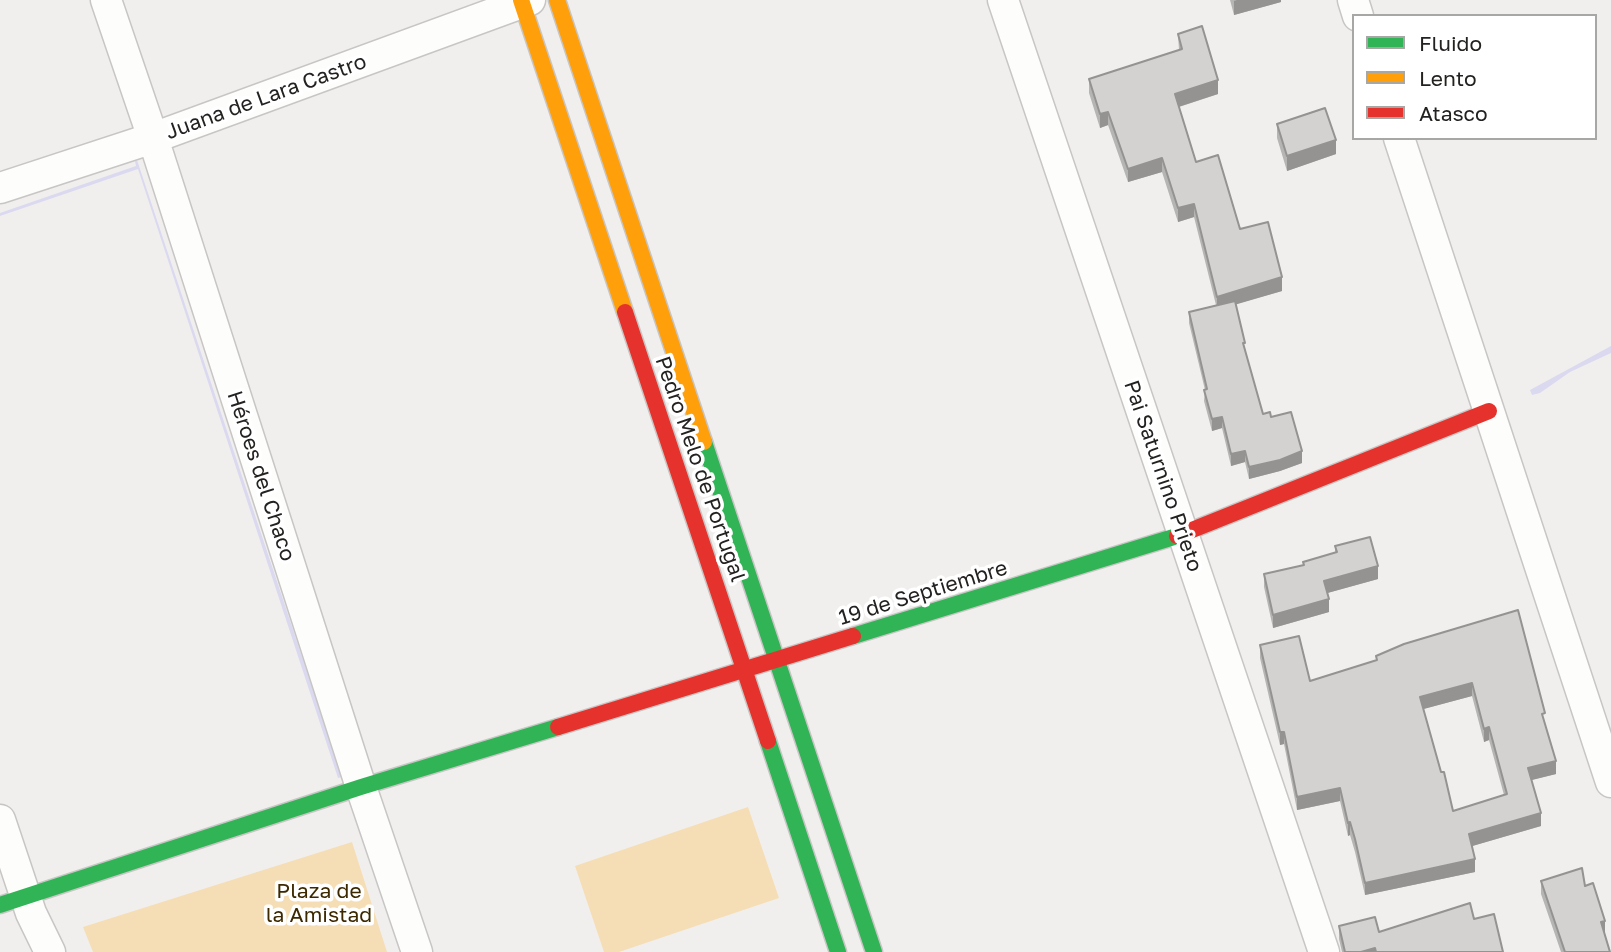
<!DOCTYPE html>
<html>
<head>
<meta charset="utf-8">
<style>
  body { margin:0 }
  #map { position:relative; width:1611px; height:952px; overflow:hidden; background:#f1efed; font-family:"Golos Text",sans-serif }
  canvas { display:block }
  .legend { position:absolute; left:1352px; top:14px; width:245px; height:126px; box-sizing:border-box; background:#fff; border:2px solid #a7a7a6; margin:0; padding:9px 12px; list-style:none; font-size:21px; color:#232220 }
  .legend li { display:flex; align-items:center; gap:14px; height:35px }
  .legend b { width:35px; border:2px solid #a7a7a6 }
</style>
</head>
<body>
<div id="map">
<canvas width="1611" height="952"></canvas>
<ul class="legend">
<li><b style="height:9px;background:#30b455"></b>Fluido</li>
<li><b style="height:9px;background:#ff9f0a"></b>Lento</li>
<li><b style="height:9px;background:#e5322d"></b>Atasco</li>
</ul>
</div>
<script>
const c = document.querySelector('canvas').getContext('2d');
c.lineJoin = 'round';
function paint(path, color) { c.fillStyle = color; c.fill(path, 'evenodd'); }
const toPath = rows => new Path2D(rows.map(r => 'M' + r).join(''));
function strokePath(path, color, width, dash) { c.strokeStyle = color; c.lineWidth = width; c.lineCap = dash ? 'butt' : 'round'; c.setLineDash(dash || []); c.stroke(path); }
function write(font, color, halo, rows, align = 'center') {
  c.font = font + ' "Golos Text",sans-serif'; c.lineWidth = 7; c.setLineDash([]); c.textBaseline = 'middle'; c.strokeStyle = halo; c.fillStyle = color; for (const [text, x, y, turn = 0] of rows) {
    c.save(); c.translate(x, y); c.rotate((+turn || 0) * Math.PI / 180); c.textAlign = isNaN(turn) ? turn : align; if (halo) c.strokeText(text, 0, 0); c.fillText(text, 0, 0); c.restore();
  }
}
const green = toPath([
  [748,807,779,898,619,952,604,952,575,866],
  [352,842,387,952,93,952,83,927]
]);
const water = toPath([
  [137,160,342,777,338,778,138,169,0,216,0,213,136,166,135,161],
  [1611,346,1611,353,1570,372,1540,393,1532,395,1530,390]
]);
const street = toPath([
  [106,0,153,138,361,787,417,952],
  [1003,0,1324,952],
  [1353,0,1358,16],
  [1399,138,1611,782],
  [0,188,153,138,530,0],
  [0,820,31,913,50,952]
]);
const fast = toPath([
  [704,442,874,952],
  [853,636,1177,536],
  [768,741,838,952],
  [0,905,361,787,558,727]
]);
const slow = toPath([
  [521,0,625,312],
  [557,0,704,442]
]);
const jam = toPath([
  [625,312,768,741],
  [1177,536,1489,411],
  [558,727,853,636]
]);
const wall = toPath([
  [1230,0,1281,0,1281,2,1234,15],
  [1178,34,1218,94,1179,107,1196,162,1282,291,1236,304,1245,350,1263,414,1271,417,1302,463,1280,471,1249,479,1245,462,1231,466,1222,428,1212,431,1204,401,1205,390,1189,323,1189,312,1216,305,1194,217,1178,222,1162,172,1128,182,1108,125,1100,128,1089,93,1089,79,1179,50],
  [1277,124,1336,154,1287,171,1277,138],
  [1335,546,1378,579,1327,593,1329,612,1273,628,1264,587,1264,574,1303,565,1303,562,1335,553],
  [1404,644,1545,725,1556,774,1531,780,1541,826,1472,846,1475,872,1365,895,1355,852,1350,835,1348,836,1340,801,1297,810,1284,744,1280,745,1260,658,1260,645,1310,681,1376,660,1376,656],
  [1472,696,1484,742,1489,740,1504,795,1453,811,1423,709],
  [1541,881,1585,886,1605,934,1610,952,1561,952,1541,894],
  [1474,919,1503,952,1342,952,1339,939,1339,926,1379,932]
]);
const shadedWall = toPath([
  [1237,0,1281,0,1281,2,1234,15,1234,1],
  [1218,80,1218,94,1175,108,1175,94],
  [1108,112,1108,125,1100,128,1100,114],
  [1336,140,1336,154,1287,171,1287,156],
  [1162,158,1162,172,1128,182,1128,169],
  [1194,204,1194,217,1178,222,1178,208],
  [1282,277,1282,291,1217,310,1217,297],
  [1222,417,1222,428,1212,431,1212,419],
  [1245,451,1245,462,1231,466,1231,454],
  [1302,451,1302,463,1280,471,1249,479,1249,467],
  [1378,566,1378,579,1324,594,1324,581],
  [1329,599,1329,612,1273,628,1273,615],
  [1472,683,1472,696,1420,710,1420,697],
  [1489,727,1489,740,1484,742,1484,729],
  [1280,732,1284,732,1284,744,1280,745],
  [1556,761,1556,774,1528,781,1528,768],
  [1340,788,1340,801,1297,810,1297,797],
  [1541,813,1541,826,1469,847,1469,834],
  [1350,822,1350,835,1348,836,1348,823],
  [1475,859,1475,872,1365,895,1365,883],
  [1605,921,1605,934,1601,936,1601,922],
  [1375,948,1375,952,1361,952]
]);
const building = toPath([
  [1202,26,1218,80,1175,94,1196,162,1218,155,1240,229,1268,222,1282,277,1217,297,1194,204,1178,208,1162,158,1128,169,1108,112,1100,114,1089,79,1182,49,1178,34,1202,26],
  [1325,108,1336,140,1287,156,1277,124,1325,108],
  [1235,301,1245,343,1243,343,1263,414,1270,412,1271,417,1291,412,1302,451,1280,460,1249,467,1245,451,1231,454,1222,417,1212,419,1204,390,1207,389,1189,312,1235,301],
  [1370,537,1378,566,1324,581,1329,599,1273,615,1264,574,1304,565,1303,562,1337,552,1335,546,1370,537],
  [1518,610,1545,713,1542,714,1556,761,1528,768,1541,813,1469,834,1475,859,1365,883,1355,839,1350,822,1348,823,1340,788,1297,797,1284,732,1280,732,1260,645,1299,636,1310,681,1377,660,1376,656,1404,644,1518,610],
  [1472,683,1484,729,1489,727,1507,794,1453,811,1444,772,1441,772,1420,697,1472,683],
  [1582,868,1585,886,1593,883,1605,921,1601,922,1610,952,1565,952,1541,881,1582,868],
  [1470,903,1474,919,1494,914,1503,952,1376,952,1375,948,1361,952,1345,952,1339,926,1375,917,1379,932,1470,903]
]);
const streetNames = [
  ["Juana de Lara Castro",266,97,-20],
  ["Pedro Melo de Portugal",700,469,71],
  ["Héroes del Chaco",261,476,72],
  ["Pai Saturnino Prieto",1163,476,71],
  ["19 de Septiembre",923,593,-17]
];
const parkNames = [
  ["Plaza de",319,891],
  ["la Amistad",319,915]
];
paint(green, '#f5deb5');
paint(water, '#dad9f0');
strokePath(street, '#c8c6c5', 33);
strokePath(fast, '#c8c6c5', 19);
strokePath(slow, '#c8c6c5', 19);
strokePath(jam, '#c8c6c5', 19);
strokePath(street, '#fdfdfc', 30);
strokePath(fast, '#30b455', 16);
strokePath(slow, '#ff9f0a', 16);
strokePath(jam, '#e5322d', 16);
paint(wall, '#b5b5b3');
paint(shadedWall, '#949392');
paint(building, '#d3d2d0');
strokePath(building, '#949392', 2);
write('21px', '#232220', '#fff', streetNames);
write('21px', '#3c2900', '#fff', parkNames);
</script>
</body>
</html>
